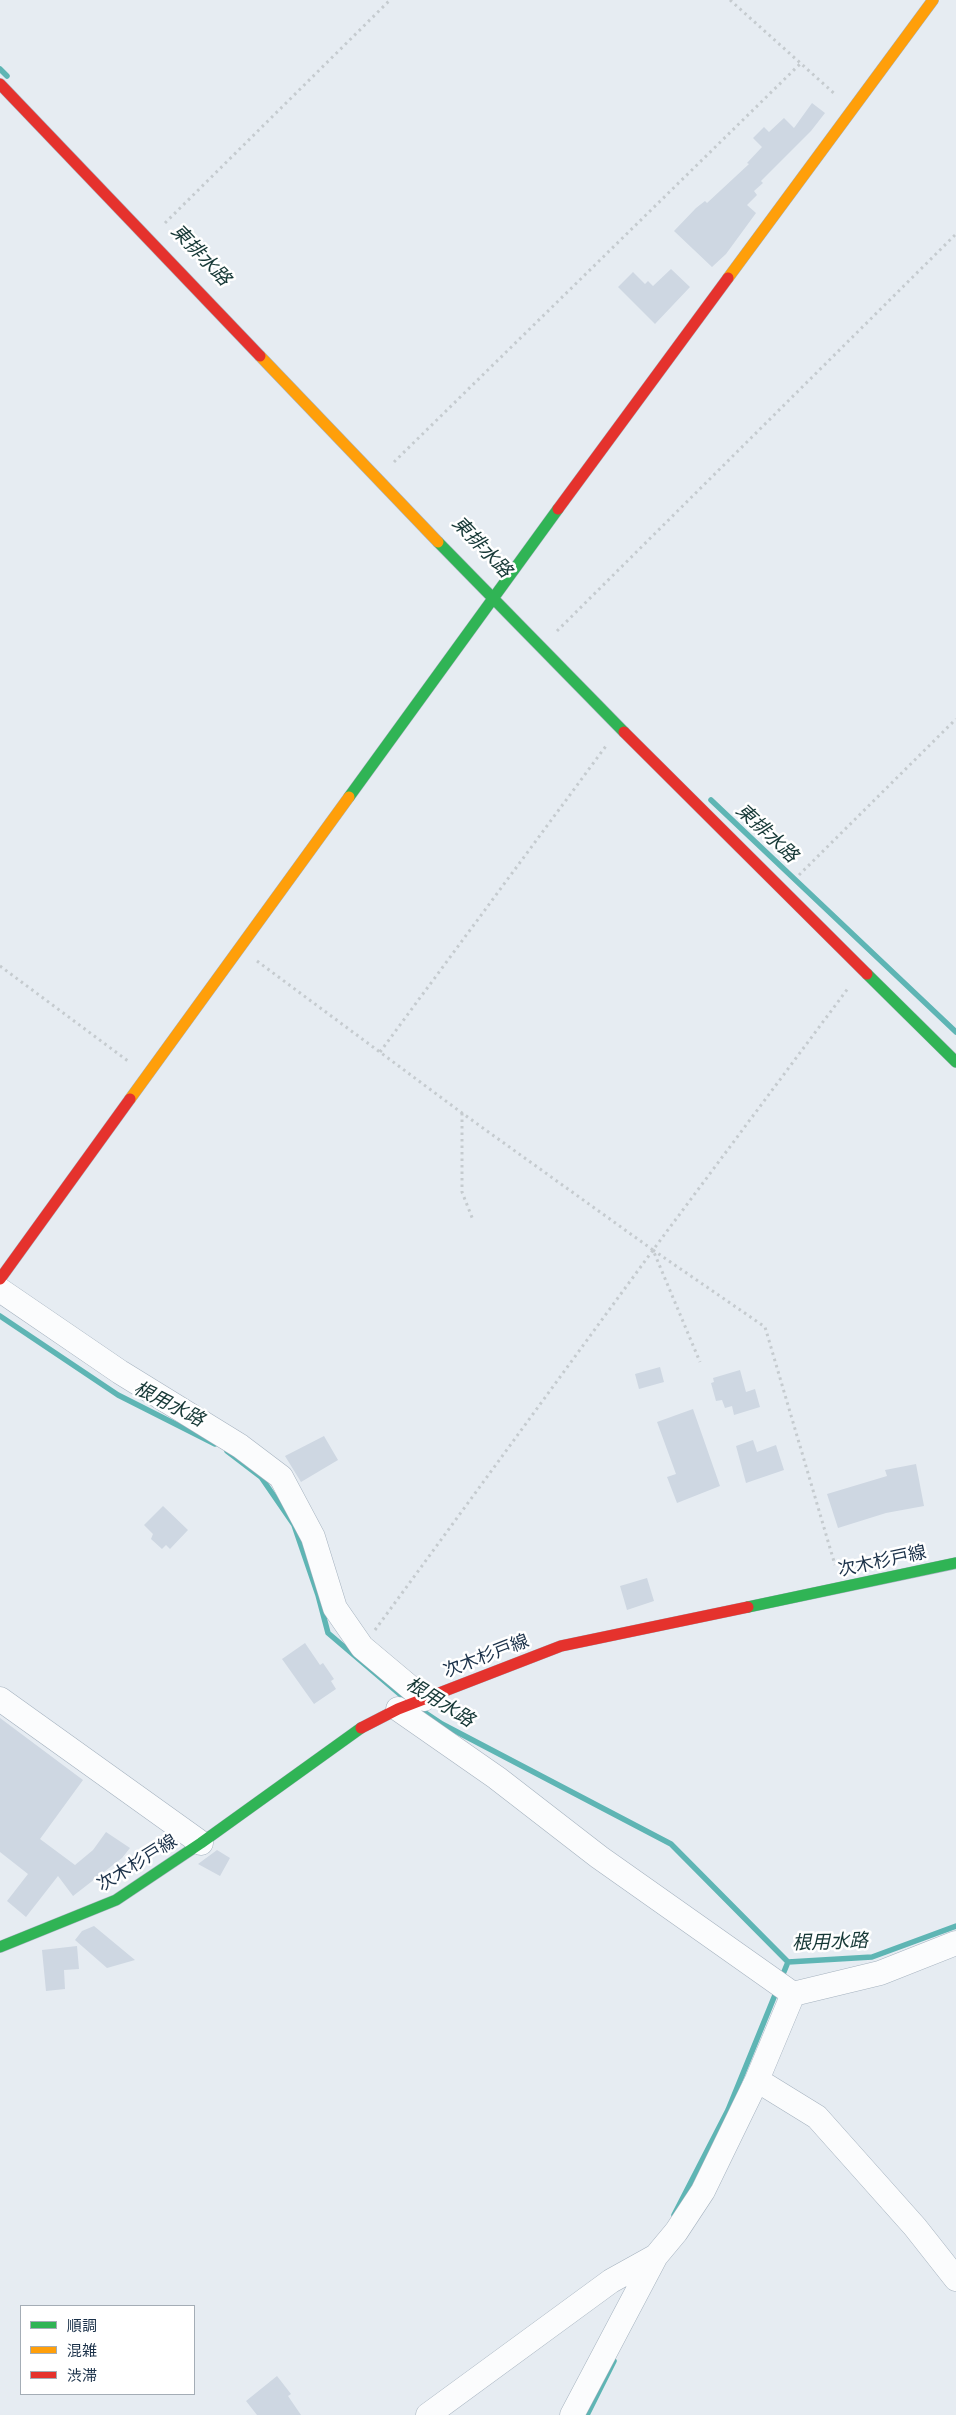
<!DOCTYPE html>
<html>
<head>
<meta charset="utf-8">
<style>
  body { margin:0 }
  #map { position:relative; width:956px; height:2415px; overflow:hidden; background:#e6ecf2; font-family:"Golos Text","Noto Sans JP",sans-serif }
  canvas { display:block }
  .legend { position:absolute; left:20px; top:2305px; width:175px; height:90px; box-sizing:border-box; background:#fff; border:1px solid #a4adb6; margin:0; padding:6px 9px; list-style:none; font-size:15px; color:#1b3149 }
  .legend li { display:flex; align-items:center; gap:10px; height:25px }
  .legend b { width:25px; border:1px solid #a4adb6 }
</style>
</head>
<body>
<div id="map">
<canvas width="956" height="2415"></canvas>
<ul class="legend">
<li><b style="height:6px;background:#30b455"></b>順調</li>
<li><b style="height:6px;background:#ff9f0a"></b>混雑</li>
<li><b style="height:6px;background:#e5322d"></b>渋滞</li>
</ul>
</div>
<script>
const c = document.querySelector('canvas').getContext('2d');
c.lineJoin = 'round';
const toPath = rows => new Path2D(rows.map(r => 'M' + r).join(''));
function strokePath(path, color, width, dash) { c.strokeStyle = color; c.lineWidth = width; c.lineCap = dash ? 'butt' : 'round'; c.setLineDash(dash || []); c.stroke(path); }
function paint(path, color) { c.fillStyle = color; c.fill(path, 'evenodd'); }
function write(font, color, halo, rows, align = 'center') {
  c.font = font + ' "Golos Text","Noto Sans JP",sans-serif'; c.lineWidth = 5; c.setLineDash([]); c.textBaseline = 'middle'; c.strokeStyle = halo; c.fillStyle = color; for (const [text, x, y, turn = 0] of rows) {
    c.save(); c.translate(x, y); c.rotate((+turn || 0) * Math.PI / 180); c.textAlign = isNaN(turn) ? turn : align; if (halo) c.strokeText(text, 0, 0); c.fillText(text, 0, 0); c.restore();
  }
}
const stream = toPath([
  [0,69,7,76],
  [711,800,956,1032],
  [0,1316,118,1395,215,1444],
  [227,1451,261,1477,294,1525,318,1595,328,1633,403,1697],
  [421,1710,442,1724,671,1844,788,1962,872,1957,956,1926],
  [781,1979,788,1962],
  [674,2215,728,2110,777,1990],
  [587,2415,614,2361]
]);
const building = toPath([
  [812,103,825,113,811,131,761,181,763,183,754,191,757,195,747,205,756,213,726,254,712,267,674,231,696,208,705,201,707,203,749,164,747,163,762,147,753,138,764,127,769,132,784,118,794,128],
  [671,269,690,287,655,324,618,287,633,272,645,284,648,281,653,286],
  [660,1367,664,1382,639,1389,635,1374],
  [740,1370,746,1392,755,1389,760,1407,734,1415,732,1406,725,1408,722,1400,716,1401,711,1383,714,1382,713,1378],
  [693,1409,720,1486,677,1503,667,1477,676,1474,657,1422],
  [324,1436,338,1460,301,1482,285,1456],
  [753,1440,757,1452,776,1445,784,1470,746,1483,736,1446],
  [916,1464,924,1506,886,1513,838,1528,827,1494,887,1476,885,1470],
  [163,1506,188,1530,170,1549,166,1545,162,1549,151,1539,153,1534,144,1525],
  [647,1578,654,1601,627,1610,620,1586],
  [305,1643,320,1665,323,1663,334,1679,331,1681,336,1689,314,1704,282,1659],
  [0,1718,83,1780,40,1839,75,1865,93,1850,106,1832,130,1848,122,1858,73,1896,58,1876,26,1917,7,1901,28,1874,0,1852],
  [217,1850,230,1858,220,1876,198,1864],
  [94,1926,135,1960,107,1968,75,1940,82,1931],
  [77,1946,79,1969,64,1970,65,1989,46,1991,42,1950],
  [277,2376,291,2394,288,2396,301,2415,257,2415,246,2401]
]);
const path = toPath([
  [730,0,836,95],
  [165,223,390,0],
  [394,462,801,63],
  [557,631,956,234],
  [799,875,956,719],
  [257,961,462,1113,653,1250,700,1362],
  [0,966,128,1061],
  [380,1052,606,746],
  [462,1113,462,1192,473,1220],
  [653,1250,765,1327,835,1565],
  [375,1630,653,1250,849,987]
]);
const street = toPath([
  [0,1290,120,1372,240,1446,281,1477,313,1537,335,1608,362,1647,424,1699],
  [0,1699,201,1843],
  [398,1709,497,1778,599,1857,793,1994,880,1973,956,1943],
  [757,2080,817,2117,915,2227,956,2279],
  [428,2415,611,2281,656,2256],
  [572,2415,656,2256,676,2232,703,2191,757,2080,793,1994]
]);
const fast = toPath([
  [438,542,624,732],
  [349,797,558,509],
  [867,974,956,1062],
  [748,1607,956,1563],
  [0,1947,116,1900,201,1843,361,1728]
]);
const slow = toPath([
  [728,278,933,0],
  [260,356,438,542],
  [130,1099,349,797]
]);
const jam = toPath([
  [0,84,260,356],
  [558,509,728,278],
  [624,732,867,974],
  [0,1279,130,1099],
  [361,1728,398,1709,561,1646,748,1607]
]);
const streetNames = [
  ["次木杉戸線",882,1561,-12],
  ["次木杉戸線",486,1656,-21],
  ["次木杉戸線",137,1863,-32]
];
const waterNames = [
  ["東排水路",201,255,46],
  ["東排水路",482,547,46],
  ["東排水路",767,833,43],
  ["根用水路",169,1404,27],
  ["根用水路",440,1702,32],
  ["根用水路",830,1942,-2]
];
strokePath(stream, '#5eb5b4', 5.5);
paint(building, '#ced7e2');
strokePath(street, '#a5b2bf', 25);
strokePath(fast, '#a5b2bf', 12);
strokePath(slow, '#a5b2bf', 12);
strokePath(jam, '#a5b2bf', 12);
strokePath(path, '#c5cbcf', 3, [2.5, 4]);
strokePath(street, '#fbfcfd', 24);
strokePath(fast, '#30b455', 11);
strokePath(slow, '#ff9f0a', 11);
strokePath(jam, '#e5322d', 11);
write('18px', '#1b3149', '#fff', streetNames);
write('italic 19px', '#163836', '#fff', waterNames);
</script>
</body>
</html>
